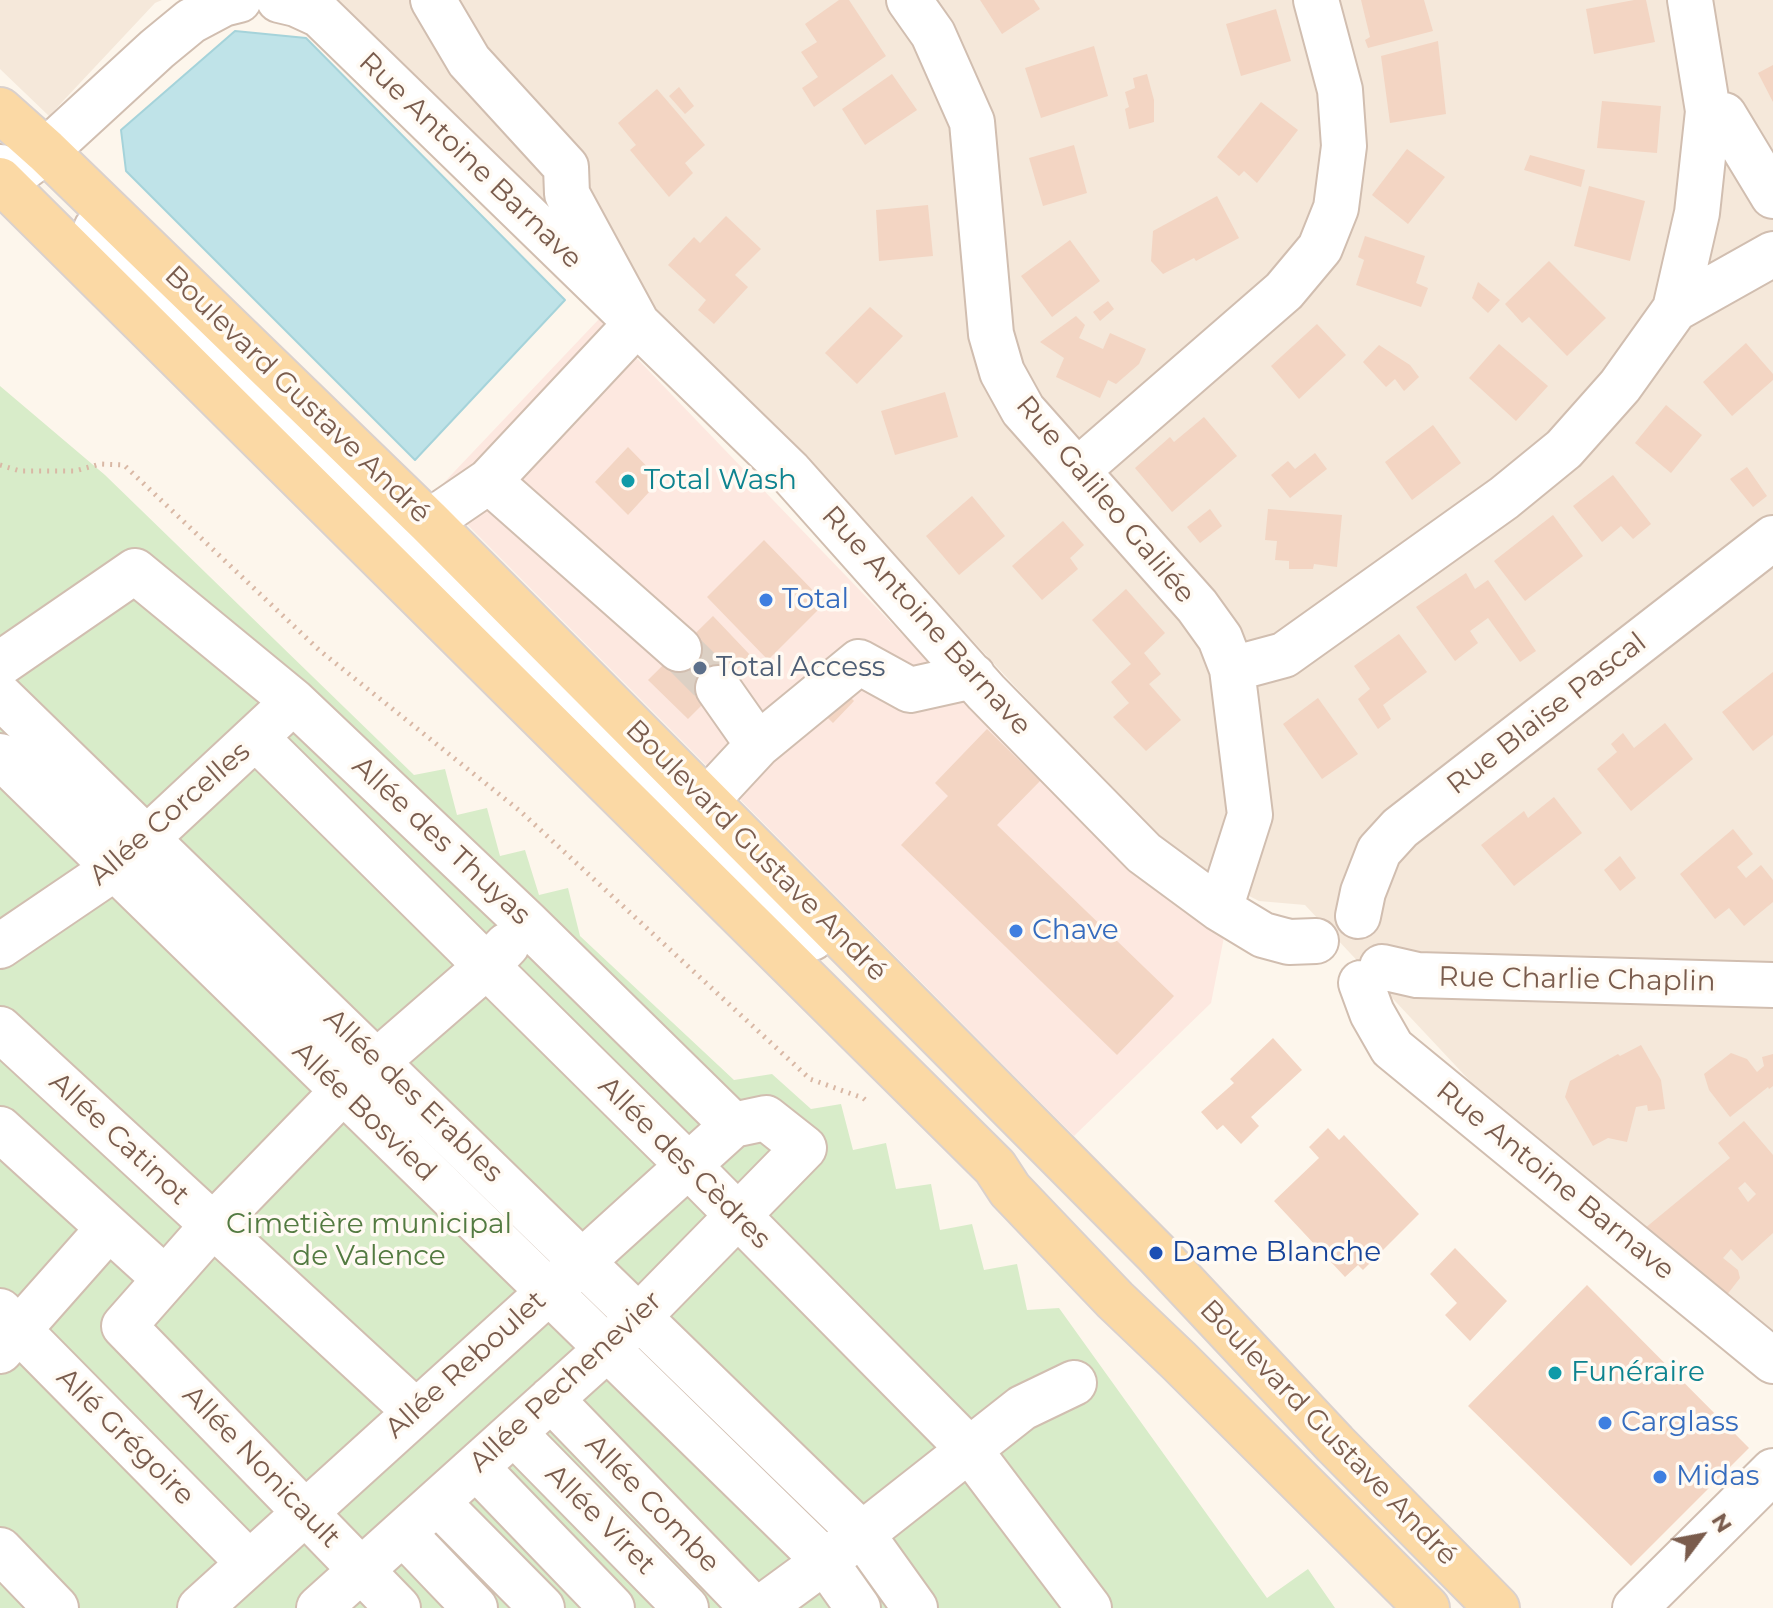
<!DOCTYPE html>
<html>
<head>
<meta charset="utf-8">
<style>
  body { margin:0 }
  #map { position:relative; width:1773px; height:1608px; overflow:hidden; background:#fdf6ec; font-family:Montserrat,sans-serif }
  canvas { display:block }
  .north { position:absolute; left:1661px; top:1496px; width:80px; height:80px; -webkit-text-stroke:6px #fffaf3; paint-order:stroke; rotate:58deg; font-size:22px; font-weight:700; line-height:32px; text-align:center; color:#7a5c4d }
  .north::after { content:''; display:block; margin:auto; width:28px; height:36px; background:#7a5c4d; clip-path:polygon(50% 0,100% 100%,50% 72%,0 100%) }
</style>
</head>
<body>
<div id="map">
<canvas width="1773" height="1608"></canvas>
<div class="north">N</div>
</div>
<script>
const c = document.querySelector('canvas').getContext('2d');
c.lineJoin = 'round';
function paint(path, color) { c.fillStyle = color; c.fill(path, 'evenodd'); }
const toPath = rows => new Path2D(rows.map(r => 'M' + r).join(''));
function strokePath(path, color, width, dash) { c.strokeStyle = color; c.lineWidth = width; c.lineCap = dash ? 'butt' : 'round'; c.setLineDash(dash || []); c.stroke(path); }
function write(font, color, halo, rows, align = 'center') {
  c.font = font + ' Montserrat,sans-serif'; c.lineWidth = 7; c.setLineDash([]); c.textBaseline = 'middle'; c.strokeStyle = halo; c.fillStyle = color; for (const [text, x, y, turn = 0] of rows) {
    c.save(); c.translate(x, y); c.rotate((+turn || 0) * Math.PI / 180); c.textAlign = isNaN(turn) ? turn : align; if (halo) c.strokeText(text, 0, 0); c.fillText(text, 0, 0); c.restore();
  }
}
const residential = toPath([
  [0,0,162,0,155,3,49,116,0,69],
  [336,0,1773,0,1773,1330,1470,1081,1305,905,1259,901,1200,871,1120,800,779,431]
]);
const commercial = toPath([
  [599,319,1124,865,1193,917,1224,937,1211,1003,1074,1136,435,492]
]);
const green = toPath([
  [0,386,105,475,414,775,445,769,457,815,487,808,500,856,525,850,539,895,568,888,580,936,734,1080,772,1074,811,1109,841,1104,853,1150,886,1143,896,1189,931,1184,940,1230,972,1224,984,1270,1017,1264,1027,1310,1059,1308,1267,1598,1308,1569,1335,1608,0,1608]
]);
const water = toPath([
  [235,31,306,38,565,300,415,460,126,171,121,130,235,31]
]);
const building = toPath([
  [839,0,849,0,886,56,814,107,802,88,818,77,801,52,817,42,805,24],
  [980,0,1034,0,1040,9,1002,34],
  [1361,0,1424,0,1433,31,1368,48,1365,40,1370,37],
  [1634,0,1646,0,1655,42,1594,54,1586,9],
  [1276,9,1291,61,1241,76,1226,24],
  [1438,41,1446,114,1390,123,1381,56],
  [1094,46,1108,96,1041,118,1025,68],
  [1773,65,1773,102,1758,73],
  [892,74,917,110,865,145,842,109],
  [1147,74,1154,100,1154,122,1129,129,1125,109,1129,107,1125,92,1135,88,1133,78],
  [679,87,694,106,685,114,669,96],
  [657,89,705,145,685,163,693,173,669,197,630,150,636,145,618,123],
  [1602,101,1661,106,1657,153,1597,148],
  [1261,102,1298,130,1257,183,1244,171,1239,176,1217,157],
  [1074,145,1087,193,1043,206,1029,158],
  [1407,149,1445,177,1408,224,1372,195],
  [1530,155,1585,170,1581,187,1524,170],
  [1589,186,1645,201,1630,261,1574,246],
  [1217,196,1239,238,1196,261,1194,258,1163,274,1151,261,1153,231],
  [928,205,933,256,879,261,876,210],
  [726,216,761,249,735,275,748,287,714,324,698,310,706,300,668,265,694,237,700,243],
  [1365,236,1425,256,1416,283,1428,288,1421,307,1356,285,1364,260,1358,257],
  [1070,240,1100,281,1052,317,1021,276],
  [1549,261,1606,318,1567,356,1529,317,1522,323,1505,304],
  [1478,282,1500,300,1488,313,1472,298],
  [1108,301,1114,309,1100,321,1093,312],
  [870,307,903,336,857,384,825,353],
  [1076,316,1085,325,1079,338,1103,349,1110,333,1146,349,1139,364,1116,384,1108,380,1100,398,1056,377,1064,358,1040,342],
  [1317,324,1346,355,1299,399,1271,366],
  [1746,343,1773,374,1773,380,1732,416,1703,382],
  [1499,344,1548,386,1516,421,1469,378],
  [1379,345,1410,365,1419,377,1404,391,1395,379,1386,387,1363,362],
  [945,392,958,437,895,455,881,411],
  [1666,405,1702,435,1671,473,1635,443],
  [1204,417,1237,456,1172,512,1135,468,1170,437,1174,442],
  [1433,425,1461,463,1412,500,1385,462],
  [628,447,660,480,628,515,595,482],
  [1315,453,1327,469,1290,498,1271,475,1288,461,1295,469],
  [1747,467,1767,496,1753,507,1730,479],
  [1613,475,1651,524,1633,539,1621,526,1602,542,1573,506],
  [972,496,1005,536,959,575,926,536],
  [1210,509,1222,526,1200,543,1187,527],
  [1268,509,1342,515,1337,567,1314,564,1313,569,1289,569,1289,561,1275,560,1277,541,1265,540],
  [1553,515,1583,556,1525,601,1494,561],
  [1063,521,1084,545,1070,558,1078,569,1042,600,1012,566],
  [764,540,825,603,768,660,707,597],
  [1466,573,1475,589,1488,580,1536,651,1520,662,1488,618,1470,631,1478,643,1455,661,1416,607],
  [1126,589,1165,633,1144,653,1161,674,1149,684,1181,720,1146,751,1113,717,1129,703,1111,682,1131,664,1092,620],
  [713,616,751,656,688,719,648,680],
  [1399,634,1427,672,1383,705,1391,719,1378,729,1358,699,1370,689,1354,666],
  [818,664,854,701,833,723,794,685],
  [1773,672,1773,735,1753,751,1722,712],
  [1318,698,1358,754,1322,779,1283,724],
  [1665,723,1693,759,1631,811,1597,769,1617,752,1611,744,1623,733,1634,748],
  [987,729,1040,781,997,825,1174,996,1117,1055,901,845,948,796,935,783],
  [1554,797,1582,833,1514,886,1481,845,1524,811,1528,818],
  [1733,829,1753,854,1737,867,1746,878,1761,865,1773,880,1773,902,1744,926,1729,908,1715,919,1680,874],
  [1620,856,1636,878,1620,891,1604,870],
  [1273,1038,1302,1070,1251,1117,1259,1126,1241,1144,1223,1125,1217,1130,1201,1112,1234,1083,1230,1079],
  [1641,1045,1661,1080,1665,1109,1648,1111,1647,1105,1636,1107,1627,1142,1608,1138,1593,1146,1565,1097,1570,1081,1618,1054,1620,1056],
  [1731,1053,1747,1059,1757,1072,1764,1066,1762,1057,1773,1054,1773,1086,1769,1089,1768,1087,1730,1117,1709,1090,1704,1074],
  [1744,1121,1773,1155,1773,1233,1742,1261,1731,1249,1723,1258,1738,1270,1740,1278,1726,1296,1644,1229,1730,1158,1718,1143],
  [1745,1182,1756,1194,1748,1202,1738,1188],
  [1328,1128,1339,1140,1344,1135,1419,1214,1363,1270,1358,1265,1345,1277,1274,1201,1319,1158,1309,1147],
  [1455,1248,1507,1301,1470,1341,1445,1315,1457,1303,1430,1274],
  [1587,1285,1749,1448,1631,1566,1468,1406]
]);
const minorTunnel = toPath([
  [679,649,718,688]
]);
const path = toPath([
  [0,465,20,471,75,471,100,464,124,465,319,650,520,811,810,1079,863,1098,869,1103]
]);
const minor = toPath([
  [279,0,296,4,320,15,789,471,986,692,1144,853,1220,909,1263,935,1289,942,1316,941],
  [433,0,469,61,566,167,567,194,637,323,489,481],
  [909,0,933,34,972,122,991,334,1002,372,1023,410,1197,606,1220,638,1232,669,1250,815,1220,909],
  [1708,111,1724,115,1773,196],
  [0,167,15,174,46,151,157,49,191,21,223,4,239,0],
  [96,229,812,938],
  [1675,309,1773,254],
  [1078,470,1284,291,1320,248,1336,208,1344,146,1340,90,1316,0],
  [429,522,489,481,679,649],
  [0,664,135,571,293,701,527,923,733,1125],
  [1232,669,1284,655,1504,498,1564,449,1620,386,1675,309,1697,213,1708,111,1690,0],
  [0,696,862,1534,915,1608],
  [256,738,688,1165,968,1448,1089,1608],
  [758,745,859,662,910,690,973,676],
  [0,756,824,1560,858,1608],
  [706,801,758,745,718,688],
  [1358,916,1363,892,1379,851,1400,828,1773,538],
  [0,946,115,868,277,717],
  [1382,967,1417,975,1773,985],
  [1361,983,1372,1013,1392,1048,1773,1361],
  [0,1029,415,1411],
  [0,1129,164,1278],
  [0,1311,249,1563],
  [0,1351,108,1229],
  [551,1399,753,1608],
  [514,1433,686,1608],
  [476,1467,612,1608],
  [437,1502,542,1608],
  [403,1533,475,1608],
  [0,1550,56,1608],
  [200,1608,733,1125,766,1118,804,1148,608,1348,319,1608],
  [398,1608,124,1326,213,1225,343,1091,487,966,507,945],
  [761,1608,862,1534,1022,1408,1074,1383],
  [1635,1608,1773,1471]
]);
const major = toPath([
  [0,110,46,151,429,522,1156,1253,1335,1444,1497,1608],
  [0,180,995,1167,1010,1190,1115,1300,1179,1361,1427,1608]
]);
const markers = [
  [628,481,8,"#0f9aa8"],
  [766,600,8,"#3f7fe0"],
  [700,668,8,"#5c6f8a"],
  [1016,931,8,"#3f7fe0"],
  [1156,1253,8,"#1a4fb4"],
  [1555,1373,8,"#0f9aa8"],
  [1605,1423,8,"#3f7fe0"],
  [1660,1477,8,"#3f7fe0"]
];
const streetNames = [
  ["Rue Antoine Barnave",470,161,44],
  ["Boulevard Gustave André",297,395,44],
  ["Rue Galileo Galilée",1105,500,50],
  ["Rue Antoine Barnave",926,621,48],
  ["Rue Blaise Pascal",1547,714,-38],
  ["Allée Corcelles",170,814,-41],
  ["Allée des Thuyas",441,841,43],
  ["Boulevard Gustave André",756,851,45],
  ["Rue Charlie Chaplin",1577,980,1],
  ["Allée des Erables",413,1096,44],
  ["Allée Bosvied",364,1112,44],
  ["Allée Catinot",119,1139,43],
  ["Allée des Cèdres",684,1163,45],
  ["Rue Antoine Barnave",1555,1181,39],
  ["Allée Reboulet",466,1365,-42],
  ["Allée Pechenevier",566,1382,-43],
  ["Boulevard Gustave André",1328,1433,46],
  ["Allé Grégoire",125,1437,45],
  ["Allée Nonicault",261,1467,46],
  ["Allée Combe",652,1504,46],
  ["Allée Viret",600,1520,45]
];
const cultureNames = [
  ["Total Wash",644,481],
  ["Funéraire",1571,1373]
];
const shopNames = [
  ["Total",782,600],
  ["Chave",1032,931],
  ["Carglass",1621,1423],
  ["Midas",1676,1477]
];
const serviceNames = [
  ["Total Access",716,668]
];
const parkNames = [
  ["Cimetière municipal",369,1225],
  ["de Valence",369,1257]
];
const transitNames = [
  ["Dame Blanche",1172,1253]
];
paint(residential, '#f5e8da');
paint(commercial, '#fde8e0');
paint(green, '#d8ecc9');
paint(water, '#bfe3e8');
strokePath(water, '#a5d3da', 2);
paint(building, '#f3d5c3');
strokePath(minorTunnel, '#dcd0c4', 44, [44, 22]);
strokePath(minor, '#d1beb0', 48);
strokePath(major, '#dad1cd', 48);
strokePath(path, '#d9b8a5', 5, [2, 6]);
strokePath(minor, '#fff', 44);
strokePath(major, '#fbd9a5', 44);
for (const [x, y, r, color] of markers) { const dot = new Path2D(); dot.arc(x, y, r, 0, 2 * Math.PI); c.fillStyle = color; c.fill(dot); strokePath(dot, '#fffaf3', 3); }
write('28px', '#7a5c4d', '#fffaf3', streetNames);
write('28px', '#0d838f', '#fffaf3', cultureNames, 'left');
write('28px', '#366cbe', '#fffaf3', shopNames, 'left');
write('28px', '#4e5e75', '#fffaf3', serviceNames, 'left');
write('28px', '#537a41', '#fffaf3', parkNames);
write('28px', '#164399', '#fffaf3', transitNames, 'left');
</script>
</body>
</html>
